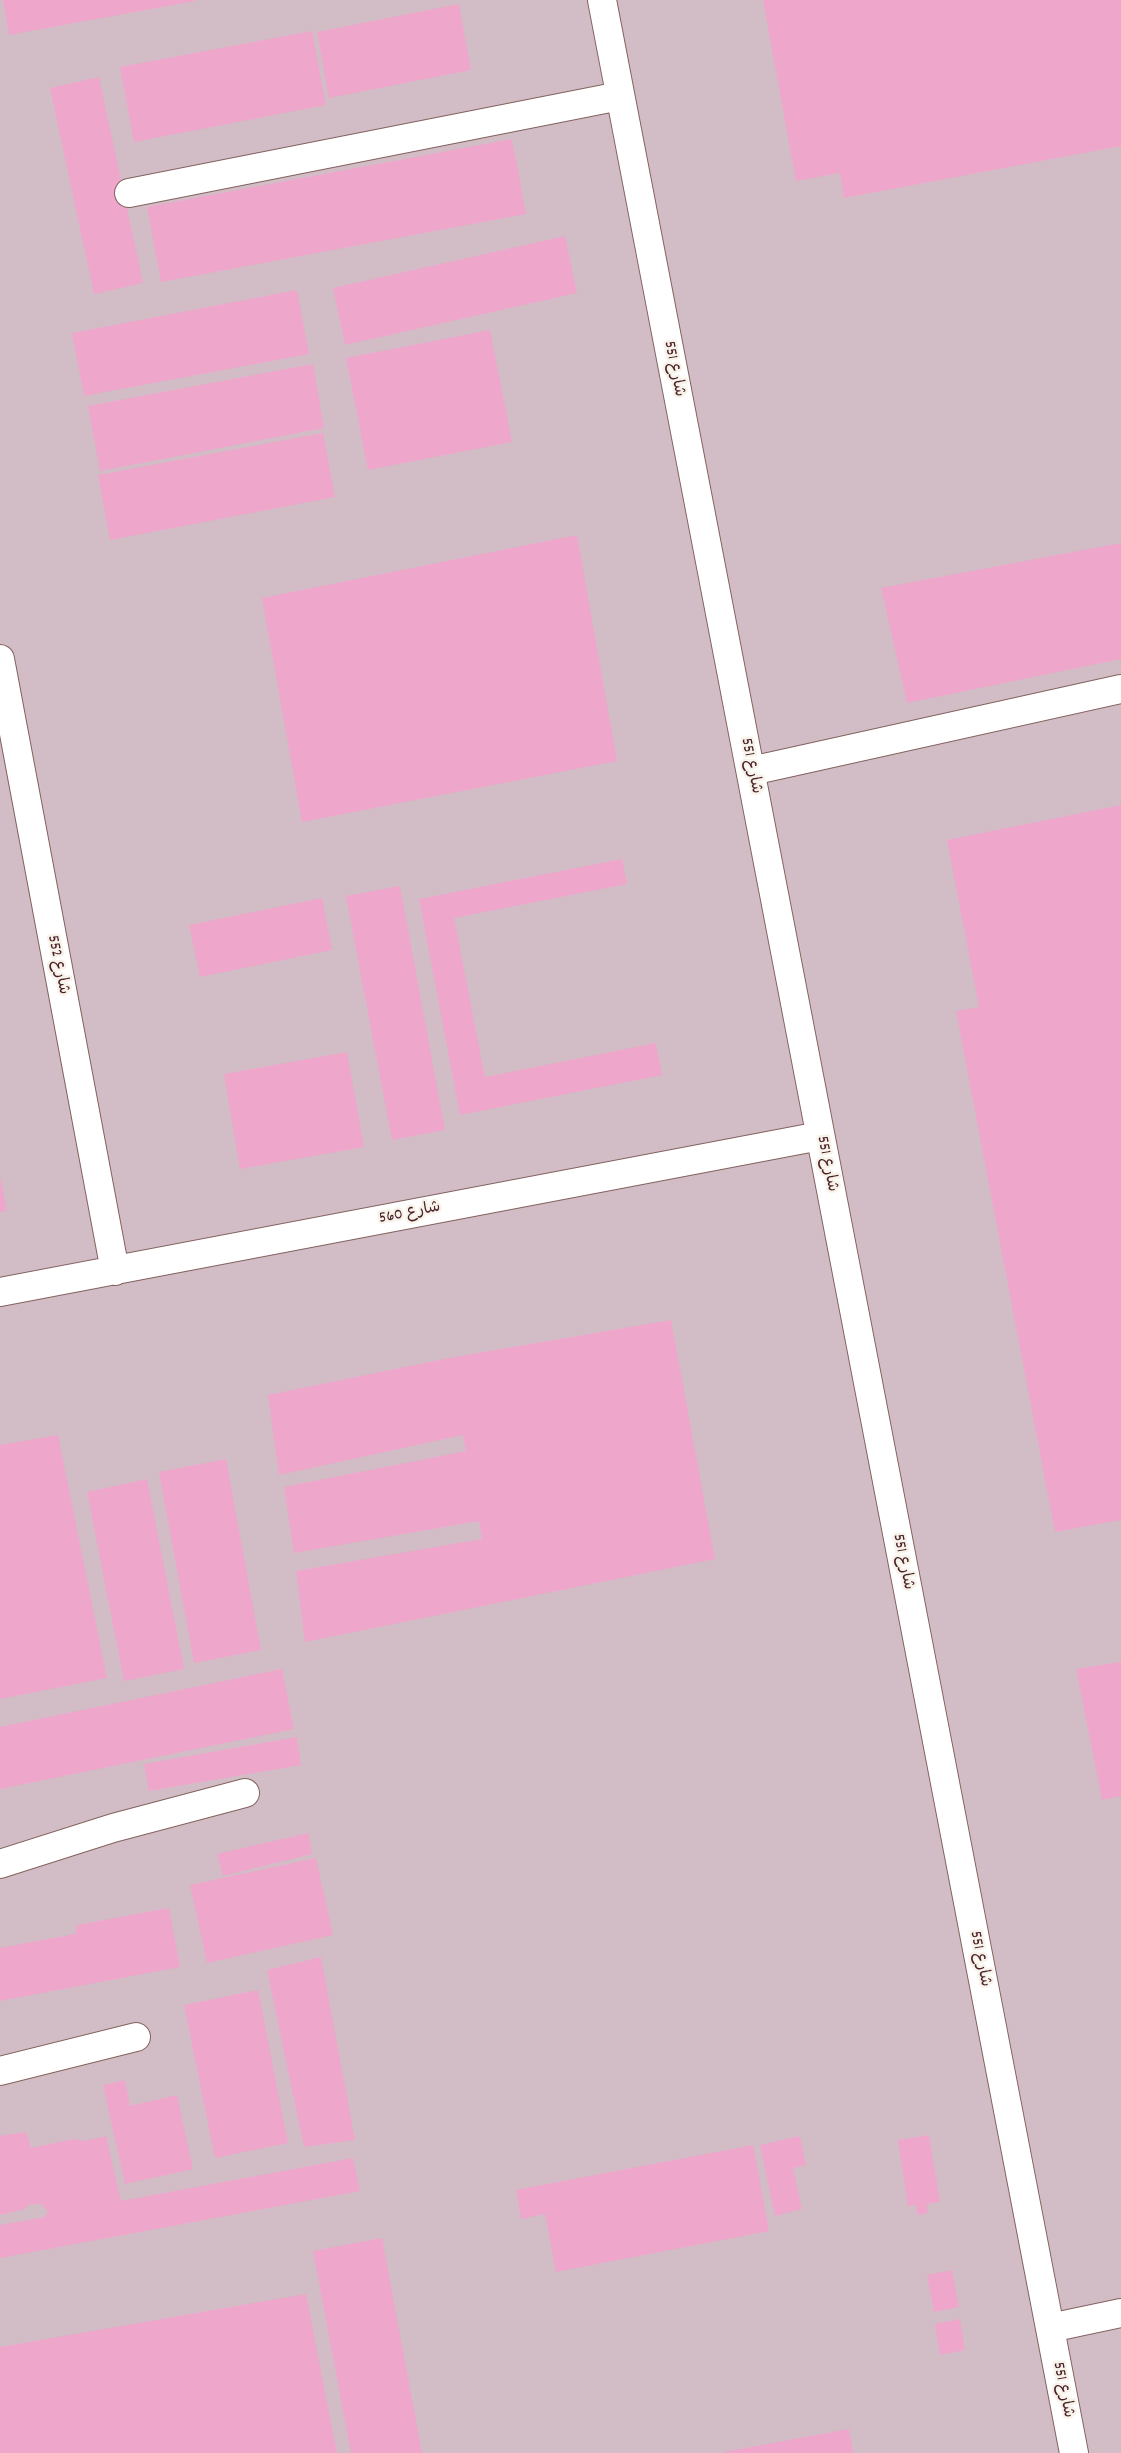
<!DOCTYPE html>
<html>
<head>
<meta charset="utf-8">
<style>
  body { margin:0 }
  canvas { display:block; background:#eddfbe }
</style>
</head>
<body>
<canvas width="1121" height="2453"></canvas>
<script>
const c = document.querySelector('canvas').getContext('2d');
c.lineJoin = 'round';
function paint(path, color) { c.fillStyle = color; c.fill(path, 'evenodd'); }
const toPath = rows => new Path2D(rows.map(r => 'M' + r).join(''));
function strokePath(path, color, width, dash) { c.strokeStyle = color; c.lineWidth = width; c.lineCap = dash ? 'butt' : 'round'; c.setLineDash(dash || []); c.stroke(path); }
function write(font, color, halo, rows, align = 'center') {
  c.font = font + ' Dekko,"Playpen Sans Arabic",sans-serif'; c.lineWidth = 5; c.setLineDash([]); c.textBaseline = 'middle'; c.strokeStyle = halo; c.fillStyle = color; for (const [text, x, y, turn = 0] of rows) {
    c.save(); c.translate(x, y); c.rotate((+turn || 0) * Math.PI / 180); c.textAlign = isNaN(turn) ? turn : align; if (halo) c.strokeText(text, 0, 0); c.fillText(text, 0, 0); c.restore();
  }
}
const industrial = toPath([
  [0,0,1121,0,1121,2453,0,2453]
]);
const building = toPath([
  [3,0,195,0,195,1,9,35],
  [763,0,1121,0,1121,146,844,198,840,173,796,181],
  [459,4,471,70,329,98,317,32],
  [312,31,326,105,134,142,120,67],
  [99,77,143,283,94,294,50,88],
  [512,139,526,214,161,282,147,207],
  [565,236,577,293,345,345,333,288],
  [297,290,309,354,84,396,72,333],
  [490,330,512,442,368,470,346,358],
  [313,364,324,428,100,471,88,406],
  [323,433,335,497,110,540,98,475],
  [577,535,617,761,302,822,262,598],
  [1121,543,1121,659,907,703,881,588],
  [1121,805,1121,1520,1055,1532,956,1011,979,1007,947,840],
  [622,859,627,884,454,918,485,1077,656,1043,662,1075,460,1115,419,899],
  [400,886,445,1130,392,1140,346,896],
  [322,898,332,950,200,977,189,925],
  [347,1052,364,1147,240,1169,224,1074],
  [0,1176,7,1211,0,1212],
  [671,1320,715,1559,305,1642,296,1571,482,1539,479,1521,294,1553,284,1487,466,1451,463,1435,279,1475,268,1395,449,1358],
  [58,1435,107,1678,0,1699,0,1445],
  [226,1459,261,1650,194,1663,159,1472],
  [147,1479,184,1669,124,1681,87,1492],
  [1121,1662,1121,1796,1102,1800,1076,1669],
  [282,1669,294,1729,0,1789,0,1727],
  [297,1737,301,1765,149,1791,144,1764],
  [308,1833,312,1854,223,1876,217,1854],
  [316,1858,333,1935,207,1963,190,1885],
  [169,1908,180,1967,0,2001,0,1948,75,1934,77,1925],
  [321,1957,355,2140,304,2147,267,1970],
  [258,1990,288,2143,215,2158,184,2005],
  [125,2080,130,2106,177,2095,193,2169,125,2184,103,2085],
  [26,2132,31,2148,74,2139,85,2141,106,2136,121,2201,353,2158,360,2191,0,2258,0,2225,45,2217,48,2211,41,2204,30,2204,25,2209,0,2215,0,2136],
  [929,2135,940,2202,927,2204,928,2213,917,2215,916,2205,908,2206,898,2140],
  [800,2136,806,2165,793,2168,802,2209,775,2216,760,2145],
  [753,2145,769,2231,556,2272,545,2214,521,2219,516,2190],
  [382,2238,422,2453,351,2453,313,2251],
  [952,2270,959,2307,934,2312,927,2275],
  [306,2294,337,2453,0,2453,0,2347],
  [960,2319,965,2350,940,2355,935,2324],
  [849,2429,853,2453,724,2453,724,2452]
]);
const minor = toPath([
  [602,0,1074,2453],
  [129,193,620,96],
  [0,659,115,1271],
  [751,771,1121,689],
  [0,1292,820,1136],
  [0,1864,113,1828,245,1793],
  [0,2071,136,2037],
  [1050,2328,1121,2313]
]);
const streetNames = [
  ["شارع 551",673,369,79],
  ["شارع 551",750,766,79],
  ["شارع 552",57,965,79],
  ["شارع 551",826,1164,79],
  ["شارع 560",410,1214,-11],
  ["شارع 551",902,1562,79],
  ["شارع 551",979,1959,79],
  ["شارع 551",1062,2390,79]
];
paint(industrial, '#d2bdc6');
paint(building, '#eea6cb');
strokePath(minor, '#83625e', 30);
strokePath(minor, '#fff', 28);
write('16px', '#4a1f2b', '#f7f3e8', streetNames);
</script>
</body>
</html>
